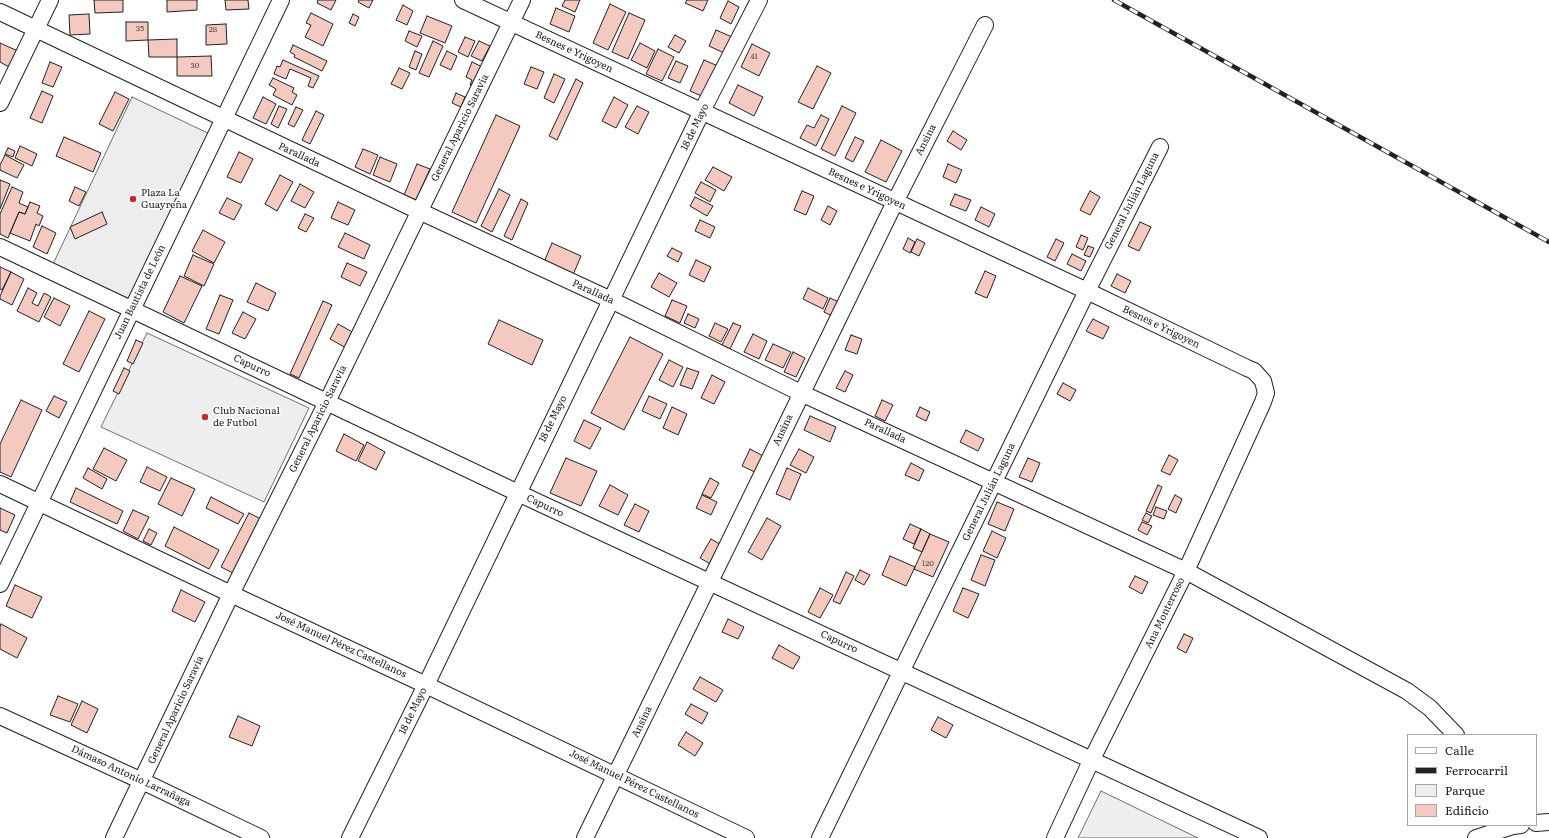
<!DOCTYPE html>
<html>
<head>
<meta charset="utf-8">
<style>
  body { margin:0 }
  #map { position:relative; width:1549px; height:838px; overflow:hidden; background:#fff; font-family:Literata,serif }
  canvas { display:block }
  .legend { position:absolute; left:1407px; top:734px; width:130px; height:92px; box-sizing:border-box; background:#fff; border:1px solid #a7a7a7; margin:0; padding:5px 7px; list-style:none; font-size:12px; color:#222 }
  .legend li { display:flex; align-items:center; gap:8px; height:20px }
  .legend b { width:20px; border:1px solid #a7a7a7 }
</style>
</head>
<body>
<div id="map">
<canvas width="1549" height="838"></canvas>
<ul class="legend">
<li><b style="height:5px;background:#fff"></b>Calle</li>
<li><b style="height:5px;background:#222"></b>Ferrocarril</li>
<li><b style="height:11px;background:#eee"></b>Parque</li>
<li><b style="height:11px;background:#f3c9c0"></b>Edificio</li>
</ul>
</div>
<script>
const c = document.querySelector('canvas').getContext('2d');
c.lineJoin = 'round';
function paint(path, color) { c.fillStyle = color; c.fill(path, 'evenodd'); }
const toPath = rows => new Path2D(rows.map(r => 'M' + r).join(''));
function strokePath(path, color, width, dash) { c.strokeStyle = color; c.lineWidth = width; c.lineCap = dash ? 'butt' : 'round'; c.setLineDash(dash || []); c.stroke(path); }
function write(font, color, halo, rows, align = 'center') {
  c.font = font + ' Literata,serif'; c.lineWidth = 3; c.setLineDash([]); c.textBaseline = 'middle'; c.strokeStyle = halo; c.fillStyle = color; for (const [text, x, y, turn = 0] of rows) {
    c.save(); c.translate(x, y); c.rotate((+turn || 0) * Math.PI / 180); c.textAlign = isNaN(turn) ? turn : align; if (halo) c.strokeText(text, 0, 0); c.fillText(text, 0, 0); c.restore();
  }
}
const green = toPath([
  [147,333,309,408,264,502,101,427,147,333],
  [1101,791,1198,838,1078,838,1101,791]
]);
const parking = toPath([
  [132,97,212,135,134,301,53,264,132,97]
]);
const building = toPath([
  [94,0,123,0,123,12,95,13,94,0],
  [167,0,197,0,197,10,167,12,167,0],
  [225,0,248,0,249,9,226,10,225,0],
  [318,0,336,0,331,10,317,3,318,0],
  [359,0,373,0,369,8,358,2,359,0],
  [565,0,580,0,575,12,562,6,565,0],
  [687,0,708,0,703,11,685,3,687,0],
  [728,1,739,7,731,24,720,18,728,1],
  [610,4,626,12,608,50,593,43,610,4],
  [403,5,413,11,407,25,396,20,403,5],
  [556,8,575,16,569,32,550,24,556,8],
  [311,13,333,24,323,46,305,37,311,25,306,23,311,13],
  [629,13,645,20,628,59,612,52,629,13],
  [89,14,90,34,70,35,69,15,89,14],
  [353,14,359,17,355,26,349,23,353,14],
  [427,16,452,26,445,43,420,33,427,16],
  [126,22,148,22,148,40,126,41,126,22],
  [226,24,227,44,206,45,206,25,226,24],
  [716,30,732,37,724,53,709,46,716,30],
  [409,31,422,36,417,47,405,41,409,31],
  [675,35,686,41,679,53,668,47,675,35],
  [465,37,475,41,468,57,458,52,465,37],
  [177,39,177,57,149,57,148,40,177,39],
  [433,41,443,46,429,77,419,73,433,41],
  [479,41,490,46,482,61,471,56,479,41],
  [0,43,20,52,11,68,0,62,0,43],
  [640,43,655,51,647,68,631,60,640,43],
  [752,44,770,53,759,76,741,67,752,44],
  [293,45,327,61,322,71,294,57,295,55,290,52,293,45],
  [658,49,674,57,662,81,646,74,658,49],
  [415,51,422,54,416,70,409,67,415,51],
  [447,51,457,56,451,70,440,65,447,51],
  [211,56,212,76,177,76,177,57,211,56],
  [283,60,319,76,313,88,308,86,311,78,290,69,286,79,274,74,277,66,280,67,283,60],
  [704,60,718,66,704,97,690,91,704,60],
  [676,61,688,66,680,83,668,78,676,61],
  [50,62,62,67,53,87,42,83,50,62],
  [472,62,487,69,477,88,470,85,472,80,466,77,472,62],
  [817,66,831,73,813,109,798,102,817,66],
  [531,67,544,72,537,89,524,84,531,67],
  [399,68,410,73,402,89,391,84,399,68],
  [554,74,565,79,554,103,544,98,554,74],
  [273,78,294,88,292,92,297,95,292,105,273,95,276,89,269,85,273,78],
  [576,79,583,83,557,140,549,136,576,79],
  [738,85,763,97,754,116,729,103,738,85],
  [42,91,53,96,42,123,30,118,42,91],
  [115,92,129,99,113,131,99,124,115,92],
  [456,93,465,97,461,107,452,103,456,93],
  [263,97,276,104,266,124,253,118,263,97],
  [614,97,628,105,616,128,602,121,614,97],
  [279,106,287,109,278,128,271,124,279,106],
  [637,106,649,112,638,134,625,127,637,106],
  [842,106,856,113,835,156,821,149,842,106],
  [296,107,303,110,294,127,288,124,296,107],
  [316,111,324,115,310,144,302,140,316,111],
  [496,115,520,126,476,223,452,212,496,115],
  [821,115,829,119,816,146,800,138,807,125,814,128,821,115],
  [953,131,967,140,961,150,947,141,953,131],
  [64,137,101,153,93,172,56,156,64,137],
  [855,137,864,141,853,162,845,158,855,137],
  [881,140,902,151,886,182,865,172,881,140],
  [20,146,37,154,32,166,15,158,20,146],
  [8,148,15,151,13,157,5,154,8,148],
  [363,149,378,155,370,174,355,167,363,149],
  [239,152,253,159,241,183,227,177,239,152],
  [5,155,24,165,17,178,0,170,0,165,5,155],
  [380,157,397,164,390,182,373,175,380,157],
  [417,164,430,169,416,200,404,195,417,164],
  [948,164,962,170,956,183,943,177,948,164],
  [713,167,732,177,724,191,705,180,713,167],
  [280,175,293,182,277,211,265,204,280,175],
  [0,180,10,184,0,209,0,180],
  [701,182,716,190,710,202,695,193,701,182],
  [300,184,314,192,305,208,291,201,300,184],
  [12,187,23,192,19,203,28,207,25,214,19,212,8,238,0,234,0,214,12,187],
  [75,187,86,192,79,206,69,201,75,187],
  [499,189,510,195,492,232,481,226,499,189],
  [802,191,814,196,806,215,794,210,802,191],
  [1090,191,1100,197,1090,215,1080,210,1090,191],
  [955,194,971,200,966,211,950,205,955,194],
  [695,197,713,206,707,216,690,206,695,197],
  [227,198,242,205,234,220,219,213,227,198],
  [521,199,528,203,512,240,504,236,521,199],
  [30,202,40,206,37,213,43,216,39,226,36,224,30,241,10,233,19,212,25,214,30,202],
  [338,202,355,210,348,225,331,218,338,202],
  [828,206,837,211,830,225,821,220,828,206],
  [981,207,995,214,989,227,975,220,981,207],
  [102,212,107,224,75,239,70,227,102,212],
  [305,214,314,218,306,232,298,228,305,214],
  [700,220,715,227,710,238,695,231,700,220],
  [1140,222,1151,227,1139,251,1128,246,1140,222],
  [42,226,56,233,47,254,33,247,42,226],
  [203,230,225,242,214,263,192,251,203,230],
  [345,233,370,245,364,259,338,247,345,233],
  [1081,235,1088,238,1083,250,1076,247,1081,235],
  [908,238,915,242,910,253,903,249,908,238],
  [917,239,925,243,919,256,911,252,917,239],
  [1056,239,1064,243,1055,261,1047,257,1056,239],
  [552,243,581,256,573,275,544,262,552,243],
  [1088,246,1094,248,1090,257,1084,255,1088,246],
  [672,248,682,253,678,262,667,256,672,248],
  [1072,254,1086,261,1081,271,1067,264,1072,254],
  [193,255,214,264,204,286,184,276,193,255],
  [696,260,711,267,704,282,689,275,696,260],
  [347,263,367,272,360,286,341,277,347,263],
  [0,267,11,272,2,290,0,289,0,267],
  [985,271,996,276,987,298,975,293,985,271],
  [11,272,24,279,12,305,0,299,0,296,11,272],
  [659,273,677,283,669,297,651,287,659,273],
  [1117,274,1131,281,1125,293,1111,286,1117,274],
  [180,276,202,286,184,323,163,312,180,276],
  [256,283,276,293,268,311,247,302,256,283],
  [28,288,37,293,32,303,38,306,44,293,51,297,39,322,17,311,28,288],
  [808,288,828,298,823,309,803,299,808,288],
  [220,295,233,300,219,334,206,329,220,295],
  [54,298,70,306,60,326,44,317,54,298],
  [830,298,843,304,836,318,824,312,830,298],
  [672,300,687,306,680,323,665,316,672,300],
  [323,301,332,305,299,378,290,374,323,301],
  [89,311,105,319,79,372,63,364,89,311],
  [243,312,256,319,245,339,232,333,243,312],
  [688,314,699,319,695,328,684,323,688,314],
  [1093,319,1109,327,1103,339,1086,331,1093,319],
  [499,320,543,340,532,365,488,344,499,320],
  [715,323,728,329,721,342,709,336,715,323],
  [733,323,741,326,730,349,722,345,733,323],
  [338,324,356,334,348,349,330,339,338,324],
  [753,334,767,341,759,359,744,352,753,334],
  [851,335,862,339,857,354,845,350,851,335],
  [630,337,663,354,624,430,591,413,630,337],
  [136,340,143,343,133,364,127,361,136,340],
  [773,344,791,352,783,368,765,360,773,344],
  [793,352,805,358,796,377,784,372,793,352],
  [669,360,683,367,673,387,659,380,669,360],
  [124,368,130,371,119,394,113,391,124,368],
  [687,368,699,372,692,389,680,385,687,368],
  [845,371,853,375,845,392,836,388,845,371],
  [712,375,725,382,714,404,701,398,712,375],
  [1063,383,1076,390,1070,401,1057,394,1063,383],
  [54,396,67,402,59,418,46,411,54,396],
  [649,396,667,404,660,419,642,411,649,396],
  [21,400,42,410,11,477,0,472,0,444,21,400],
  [882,400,893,405,885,421,875,416,882,400],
  [672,407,687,414,678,435,663,428,672,407],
  [920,407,930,412,926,421,916,416,920,407],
  [810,416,836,427,830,442,804,430,810,416],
  [584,420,601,428,590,449,574,441,584,420],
  [966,430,984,439,978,451,960,442,966,430],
  [344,434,364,445,356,461,336,451,344,434],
  [367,442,385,452,376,470,358,461,367,442],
  [104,448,127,460,116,481,93,469,104,448],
  [750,449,767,458,759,474,742,466,750,449],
  [799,449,814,457,806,473,790,465,799,449],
  [1169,455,1178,460,1170,475,1161,471,1169,455],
  [566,458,597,471,581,506,550,493,566,458],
  [1028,458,1040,463,1032,482,1019,477,1028,458],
  [911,463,924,470,919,481,905,475,911,463],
  [147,467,167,477,160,491,140,482,147,467],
  [88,468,107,479,102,489,83,478,88,468],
  [787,468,801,474,790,500,776,494,787,468],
  [171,478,195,489,182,516,158,504,171,478],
  [710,478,719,483,711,498,702,494,710,478],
  [610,485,628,495,618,515,599,506,610,485],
  [1158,485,1162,487,1151,513,1146,511,1158,485],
  [76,488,123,511,117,524,70,502,76,488],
  [702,495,717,502,711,515,696,508,702,495],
  [1175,495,1182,499,1176,513,1168,509,1175,495],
  [211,497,244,514,238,524,206,508,211,497],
  [997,502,1014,509,1005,531,988,524,997,502],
  [635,504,649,511,639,532,624,525,635,504],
  [1156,507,1167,511,1164,519,1153,515,1156,507],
  [0,508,15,515,7,533,0,530,0,508],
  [133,510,149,517,138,539,123,531,133,510],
  [249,513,263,520,235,574,221,567,249,513],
  [1146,513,1152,516,1148,523,1142,520,1146,513],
  [767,518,781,526,762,560,748,552,767,518],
  [1142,522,1152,526,1147,535,1138,530,1142,522],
  [910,524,921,529,914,544,903,539,910,524],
  [174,527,219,550,209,569,165,546,174,527],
  [149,529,157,533,151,545,143,541,149,529],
  [921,529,930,534,922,552,913,548,921,529],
  [992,531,1006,538,997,558,983,551,992,531],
  [930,534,949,542,933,577,914,569,930,534],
  [711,539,723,546,712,565,700,558,711,539],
  [981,555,995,560,985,586,971,580,981,555],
  [890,556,915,567,906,586,882,575,890,556],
  [860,570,870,575,864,585,855,580,860,570],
  [846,572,854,576,840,604,833,601,846,572],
  [1135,576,1148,582,1142,594,1129,587,1135,576],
  [15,585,42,597,32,618,6,606,15,585],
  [820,588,833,595,820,618,808,612,820,588],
  [963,588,979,594,968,618,953,611,963,588],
  [181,590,205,602,195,622,172,611,181,590],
  [728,619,744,627,738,639,722,632,728,619],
  [1,624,27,638,17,658,0,649,0,627,1,624],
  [1184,634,1193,638,1186,653,1177,648,1184,634],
  [779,645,800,657,793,669,772,658,779,645],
  [700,677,723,690,716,702,693,689,700,677],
  [58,696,78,704,70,722,50,715,58,696],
  [82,701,98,709,87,733,71,725,82,701],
  [691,704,708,713,702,724,685,714,691,704],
  [238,716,260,726,252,746,229,737,238,716],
  [938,717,953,725,946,738,931,730,938,717],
  [686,732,703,743,695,756,678,745,686,732]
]);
const minor = toPath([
  [463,0,1087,291,1247,368,1254,371,1263,381,1266,393,1263,402,1186,571,1091,761,1055,838],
  [0,12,419,211,611,300,801,393,1186,571,1407,691,1430,708,1456,735],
  [0,103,50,0],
  [0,247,518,493,1259,838],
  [0,484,231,594,426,685,746,838],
  [0,584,281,0],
  [0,716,142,781,261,838],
  [1536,823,1549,822],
  [114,838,231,594,327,402,522,0],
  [350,838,426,685,702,111,759,0],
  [585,838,895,202,985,25],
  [820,838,1087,291,1160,147],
  [1476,838,1513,826,1521,825]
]);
const rail = toPath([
  [1114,0,1549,242]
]);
const markers = [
  [133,199,4,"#c62828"],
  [205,417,4,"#c62828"]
];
const numberNames = [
  ["35",140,29],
  ["28",213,30],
  ["41",754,57],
  ["30",195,66],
  ["120",928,564]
];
const streetNames = [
  ["Besnes e Yrigoyen",574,52,25],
  ["18 de Mayo",695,127,-64],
  ["General Aparicio Saravia",460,128,-64],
  ["Ansina",926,140,-63],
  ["Parallada",299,155,25],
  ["Besnes e Yrigoyen",867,189,25],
  ["General Julián Laguna",1132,201,-63],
  ["Juan Bautista de León",140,292,-64],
  ["Parallada",593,292,25],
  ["Besnes e Yrigoyen",1161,327,26],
  ["Capurro",252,366,25],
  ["General Aparicio Saravia",318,419,-64],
  ["18 de Mayo",553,419,-64],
  ["Ansina",783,430,-65],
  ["Parallada",885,431,25],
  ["General Julián Laguna",989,492,-64],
  ["Capurro",545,506,25],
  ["Ana Monterroso",1165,613,-64],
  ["Capurro",839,642,25],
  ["José Manuel Pérez Castellanos",341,645,25],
  ["General Aparicio Saravia",176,710,-65],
  ["18 de Mayo",413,711,-64],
  ["Ansina",642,722,-64],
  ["Dámaso Antonio Larrañaga",131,776,25],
  ["José Manuel Pérez Castellanos",634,784,26]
];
const poiNames = [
  ["Plaza La",141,193],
  ["Guayreña",141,205],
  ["Club Nacional",213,411],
  ["de Futbol",213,423]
];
paint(green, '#eee');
strokePath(green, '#6f6f6f', 1);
paint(parking, '#ededed');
strokePath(parking, '#6f6f6f', 1);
paint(building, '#f3c9c0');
strokePath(building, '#222', 1);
strokePath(minor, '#222', 18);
strokePath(minor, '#fff', 16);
strokePath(rail, '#222', 4.5);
strokePath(rail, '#fff', 3, [9]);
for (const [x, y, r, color] of markers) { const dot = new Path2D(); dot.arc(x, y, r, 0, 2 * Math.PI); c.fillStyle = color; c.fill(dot); strokePath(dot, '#fff', 1.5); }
write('8px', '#564c4a', null, numberNames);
write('10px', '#222', '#fff', streetNames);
write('10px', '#222', '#fff', poiNames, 'left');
</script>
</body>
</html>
